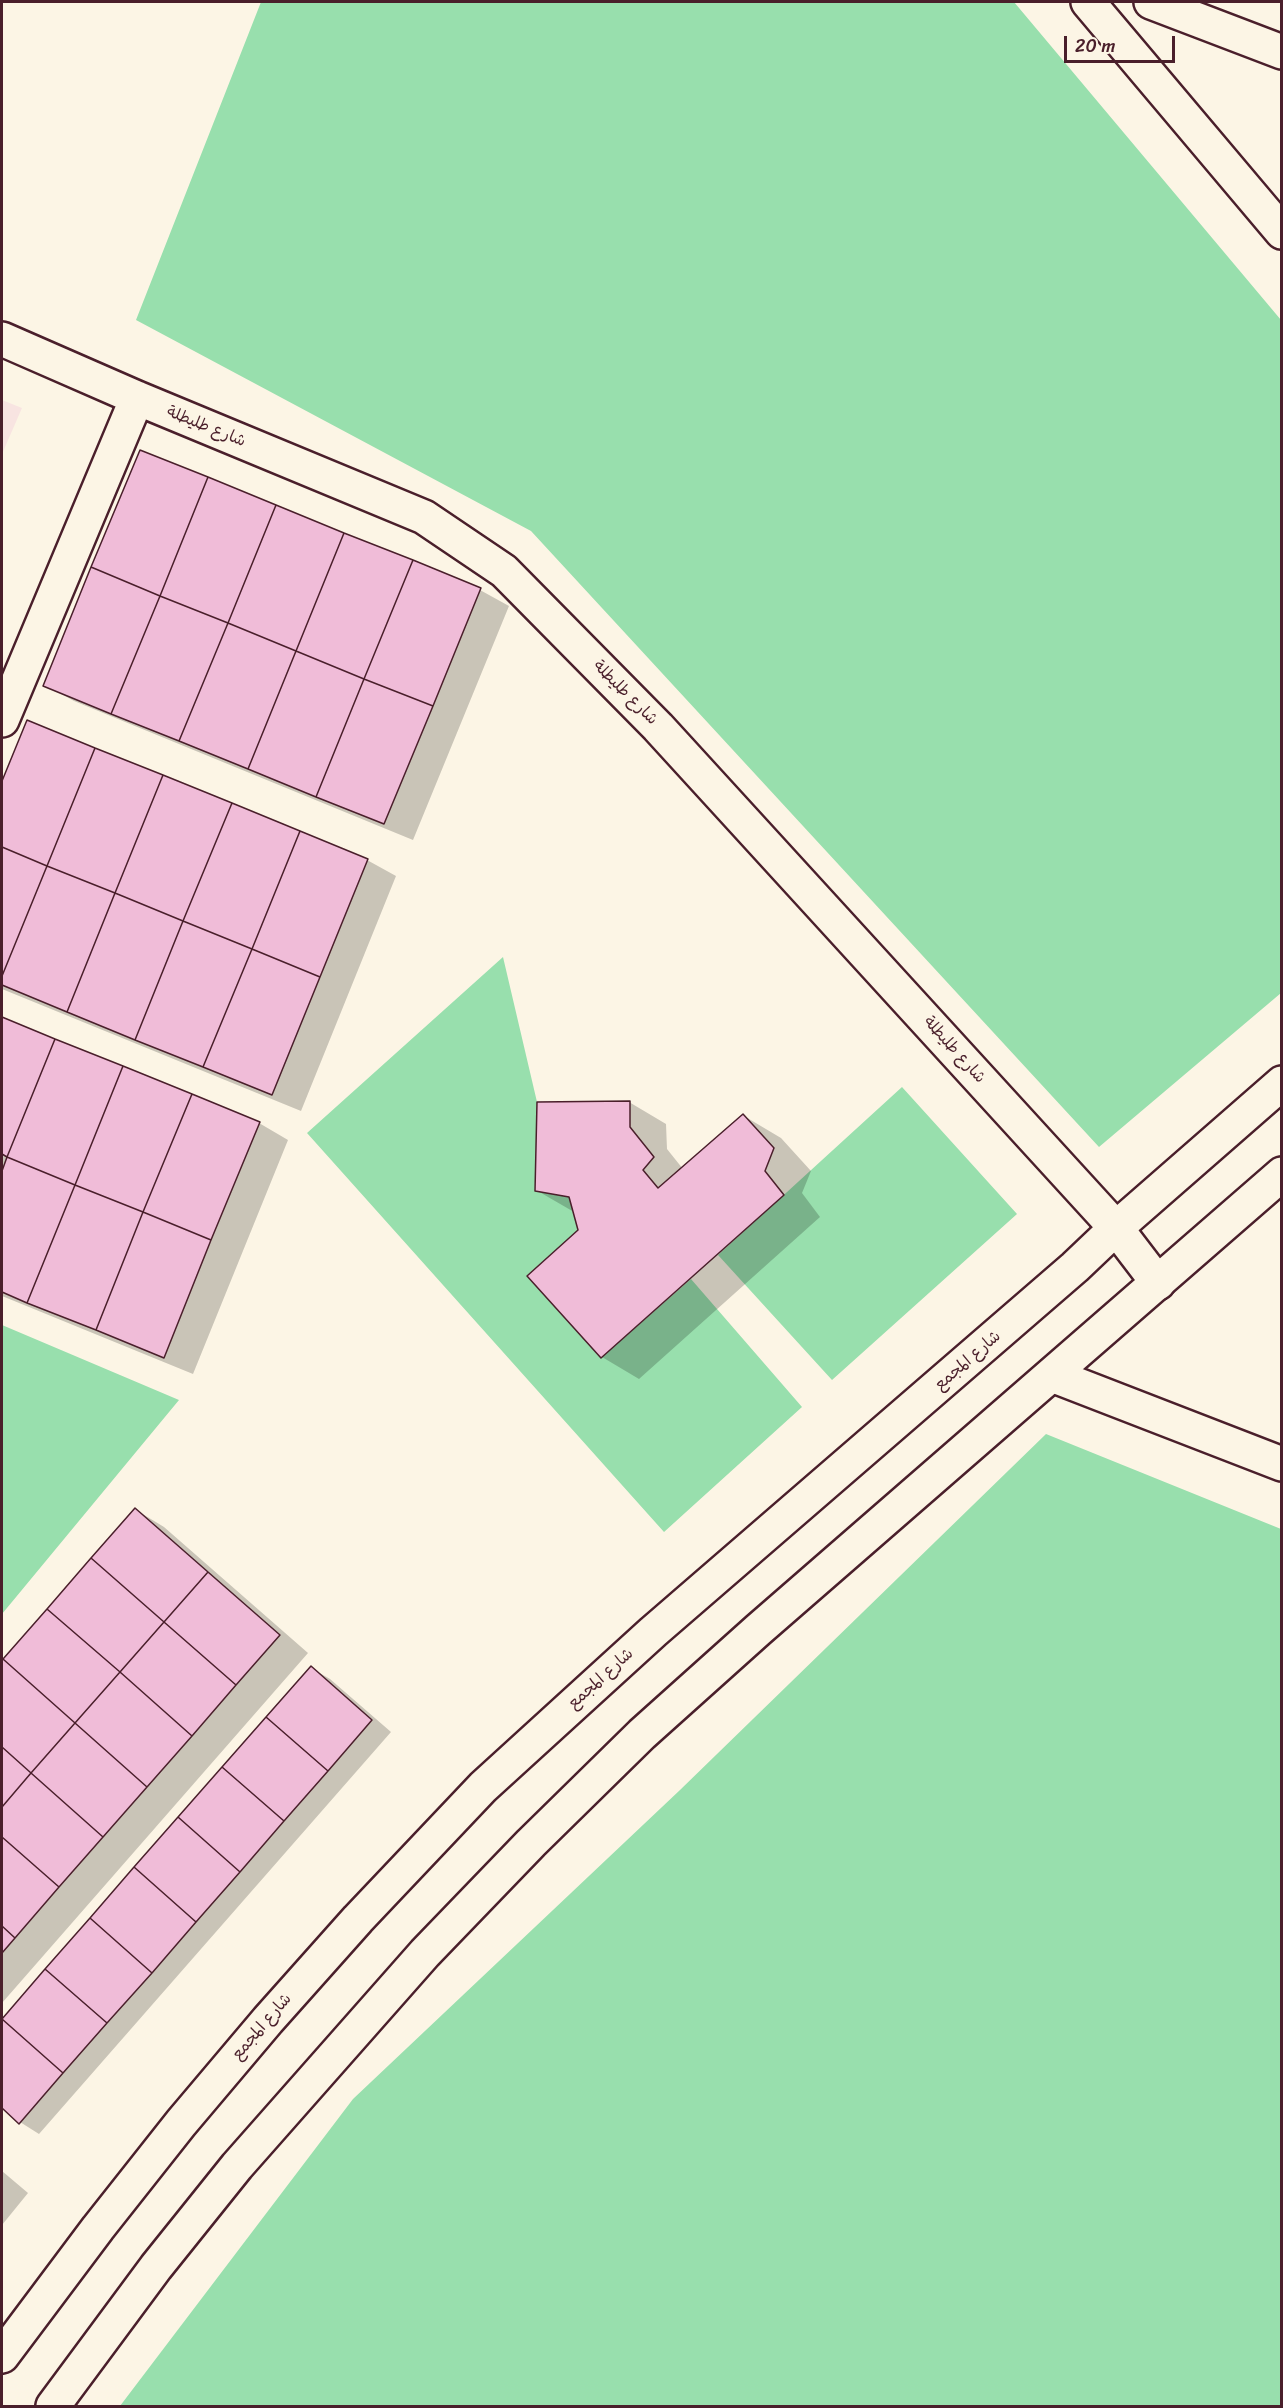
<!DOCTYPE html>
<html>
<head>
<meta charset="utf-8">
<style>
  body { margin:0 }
  #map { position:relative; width:1283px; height:2408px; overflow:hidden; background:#fcf5e5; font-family:Sriracha,sans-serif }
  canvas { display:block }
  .frame { position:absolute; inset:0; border:3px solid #4a1f2b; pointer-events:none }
  .scale { position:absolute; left:1064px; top:36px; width:111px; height:27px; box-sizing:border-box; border:3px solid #4a1f2b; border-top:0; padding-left:8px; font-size:18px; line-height:21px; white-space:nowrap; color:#4a1f2b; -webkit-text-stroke:4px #fcf5e5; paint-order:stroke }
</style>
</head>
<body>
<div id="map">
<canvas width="1283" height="2408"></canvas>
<div class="frame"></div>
<div class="scale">20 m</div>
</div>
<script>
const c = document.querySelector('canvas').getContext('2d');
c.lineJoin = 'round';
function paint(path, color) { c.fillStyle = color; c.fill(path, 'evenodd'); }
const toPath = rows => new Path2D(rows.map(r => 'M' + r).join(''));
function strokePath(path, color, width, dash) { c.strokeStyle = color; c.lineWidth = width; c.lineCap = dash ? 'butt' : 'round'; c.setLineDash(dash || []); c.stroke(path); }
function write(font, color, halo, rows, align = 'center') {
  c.font = font + ' Sriracha,"Playpen Sans Arabic",sans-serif'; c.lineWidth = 4.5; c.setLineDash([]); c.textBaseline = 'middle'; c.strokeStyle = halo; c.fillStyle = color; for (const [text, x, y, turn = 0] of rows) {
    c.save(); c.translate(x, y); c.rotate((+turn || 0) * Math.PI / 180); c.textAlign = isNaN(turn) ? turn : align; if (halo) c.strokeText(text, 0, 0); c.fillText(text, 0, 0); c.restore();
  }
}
const built = toPath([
  [2,400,22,408,2,454]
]);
const green = toPath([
  [261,2,1014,2,1281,320,1281,993,1099,1147,531,531,136,320],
  [503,957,537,1102,535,1191,569,1197,578,1230,527,1276,601,1358,691,1279,802,1407,664,1532,307,1133],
  [902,1087,1017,1214,832,1380,718,1255],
  [2,1325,179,1400,2,1614],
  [1046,1434,1281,1529,1281,2406,120,2406,353,2099,680,1790]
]);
const shadow = toPath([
  [480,590,509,606,413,840,74,701,45,685],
  [28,722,367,860,396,876,301,1111,2,989,2,786],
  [2,1018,259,1123,288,1140,193,1374,2,1296],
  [629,1102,666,1124,667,1149,683,1169,744,1116,781,1138,811,1171,802,1193,820,1217,639,1379,602,1357,529,1276,579,1230,574,1212,536,1190],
  [136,1510,164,1527,308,1653,2,2003,2,1663],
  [311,1668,330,1679,391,1732,39,2134,20,2122,2,2106,2,2021],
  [2,2171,28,2193,2,2225]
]);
const building = toPath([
  [140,450,208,477,160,596,91,567,140,450],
  [208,477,276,505,228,623,160,596,208,477],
  [276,505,344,533,296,651,228,623,276,505],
  [344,533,413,560,364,679,296,651,344,533],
  [413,560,481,588,433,706,364,679,413,560],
  [91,567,160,596,111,714,43,686,91,567],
  [160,596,228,623,179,741,111,714,160,596],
  [228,623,296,651,248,769,179,741,228,623],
  [296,651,364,679,316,797,248,769,296,651],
  [364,679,433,706,384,824,316,797,364,679],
  [27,720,95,748,47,866,2,847,2,781,27,720],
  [95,748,163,775,115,893,47,866,95,748],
  [163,775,232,803,183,921,115,893,163,775],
  [232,803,300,831,252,949,183,921,232,803],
  [300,831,368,859,320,977,252,949,300,831],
  [2,847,47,866,2,976,2,847],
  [47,866,115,893,67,1012,2,985,2,976,47,866],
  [115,893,183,921,135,1040,67,1012,115,893],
  [183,921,252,949,203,1067,135,1040,183,921],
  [252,949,320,977,272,1095,203,1067,252,949],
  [2,1017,55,1039,7,1157,2,1154,2,1017],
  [55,1039,123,1066,75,1185,7,1157,55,1039],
  [123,1066,192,1094,143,1212,75,1185,123,1066],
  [192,1094,260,1122,211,1240,143,1212,192,1094],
  [630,1101,630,1127,654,1157,643,1170,658,1188,743,1114,774,1148,765,1171,784,1195,601,1358,527,1276,578,1230,569,1197,535,1191,537,1102,630,1101],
  [7,1157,75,1185,27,1303,2,1292,2,1171,7,1157],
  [75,1185,143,1212,96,1330,27,1303,75,1185],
  [143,1212,211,1240,164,1358,96,1330,143,1212],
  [135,1508,208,1572,164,1622,91,1558,135,1508],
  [91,1558,164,1622,120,1672,47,1609,91,1558],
  [208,1572,280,1635,236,1685,164,1622,208,1572],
  [47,1609,120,1672,75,1723,3,1659,47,1609],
  [164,1622,236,1685,192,1736,120,1672,164,1622],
  [3,1659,75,1723,31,1773,2,1747,2,1661,3,1659],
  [311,1666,372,1720,328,1771,266,1717,311,1666],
  [120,1672,192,1736,147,1787,75,1723,120,1672],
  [266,1717,328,1771,284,1821,222,1767,266,1717],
  [75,1723,147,1787,103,1837,31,1773,75,1723],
  [2,1747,31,1773,2,1807,2,1747],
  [222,1767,284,1821,240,1872,178,1817,222,1767],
  [31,1773,103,1837,59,1887,2,1837,2,1807,31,1773],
  [178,1817,240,1872,196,1922,134,1867,178,1817],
  [2,1837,59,1887,15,1938,2,1926,2,1837],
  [134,1867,196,1922,152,1973,90,1918,134,1867],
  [90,1918,152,1973,107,2023,45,1969,90,1918],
  [2,1926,15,1938,2,1953,2,1926],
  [45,1969,107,2023,63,2073,2,2019,45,1969],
  [2,2019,63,2073,19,2124,2,2108,2,2019]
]);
const street = toPath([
  [1088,2,1282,232],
  [1151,2,1282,52],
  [2,339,137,398,424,517,504,571,658,727,1116,1228,1158,1283],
  [2,720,137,398],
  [1052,1375,1282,1464]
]);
const secondary = toPath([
  [2,2356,98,2228,181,2123,268,2020,358,1919,483,1787,653,1632,1075,1267,1116,1228,1282,1083],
  [53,2406,156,2267,237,2166,425,1953,531,1843,642,1734,758,1630,1282,1174]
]);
const streetNames = [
  ["شارع طليطلة",206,427,22],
  ["شارع طليطلة",625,693,45],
  ["شارع طليطلة",954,1050,48],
  ["شارع المجمع",968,1361,-41],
  ["شارع المجمع",601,1679,-42],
  ["شارع المجمع",262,2027,-49]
];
paint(built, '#f8e4e1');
paint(green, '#98dfad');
paint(shadow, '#0003');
paint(building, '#f0bcd8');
strokePath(building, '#4a1f2b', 1.5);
strokePath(street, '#4a1f2b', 38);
strokePath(secondary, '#4a1f2b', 38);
strokePath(street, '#fcf5e5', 33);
strokePath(secondary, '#fcf5e5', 33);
write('16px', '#4a1f2b', '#fcf5e5', streetNames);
</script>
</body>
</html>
